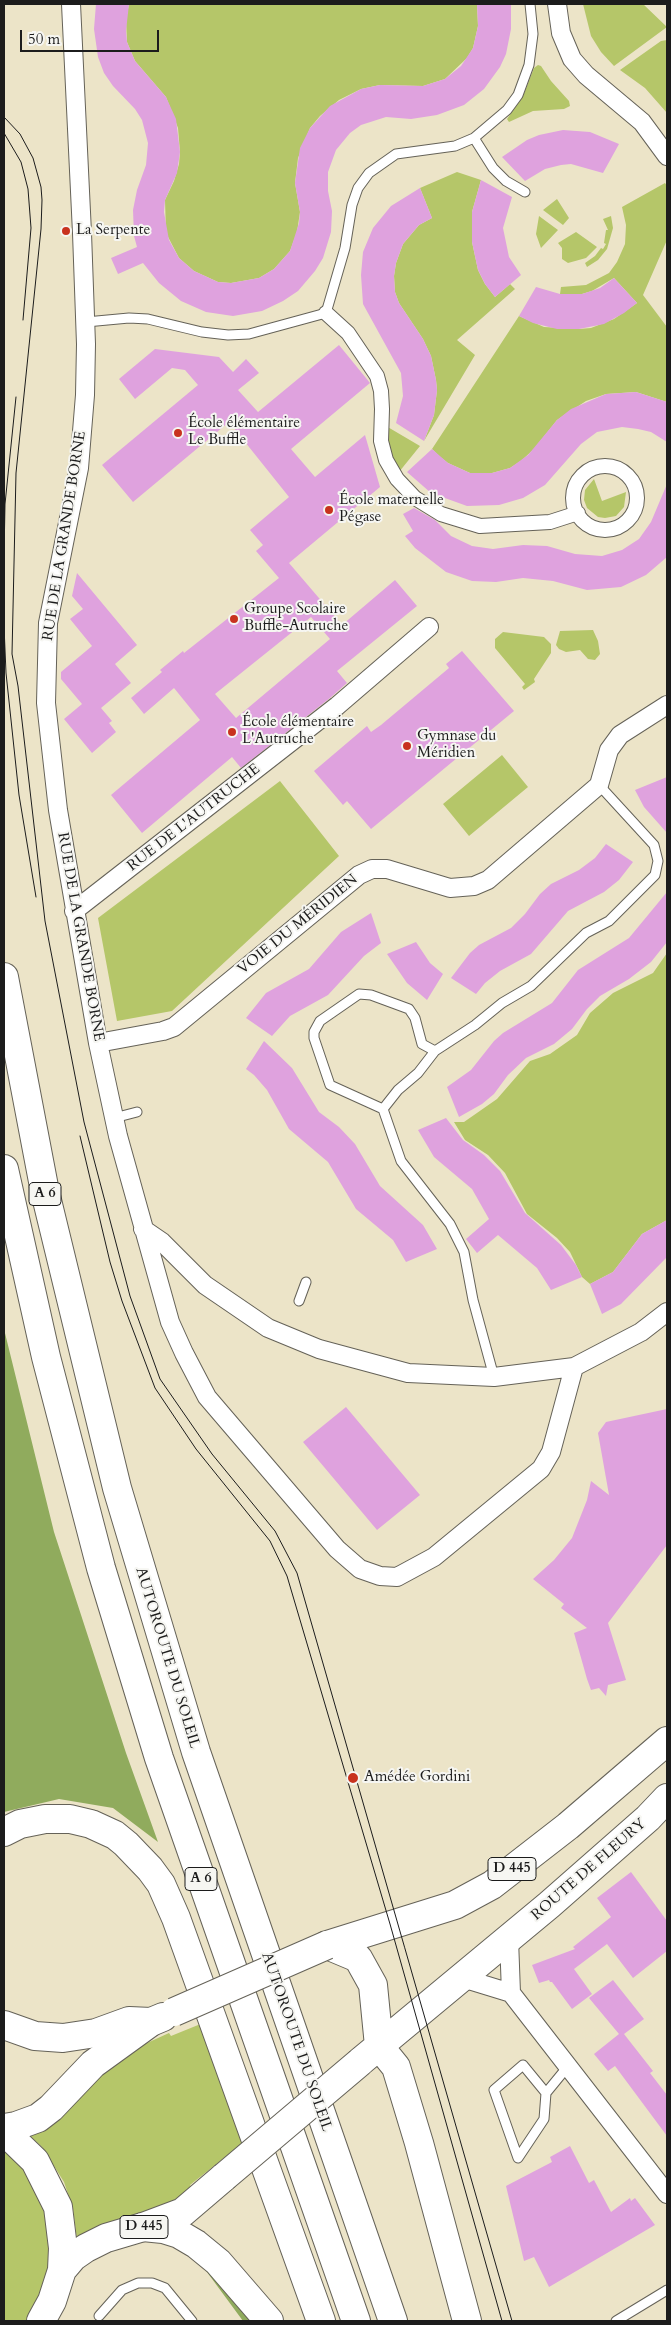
<!DOCTYPE html>
<html>
<head>
<meta charset="utf-8">
<style>
  body { margin:0 }
  #map { position:relative; width:671px; height:2325px; overflow:hidden; background:#ece4c8; font-family:Cardo,serif }
  canvas { display:block }
  .frame { position:absolute; inset:0; border:5px solid #1c1c1c; pointer-events:none }
  .scale { position:absolute; left:20px; top:30px; width:139px; height:22px; box-sizing:border-box; border:2px solid #1c1c1c; border-top:0; padding-left:6px; font-size:15px; line-height:18px; white-space:nowrap; color:#1c1c1c; -webkit-text-stroke:4px #f6f6f2; paint-order:stroke }
</style>
</head>
<body>
<div id="map">
<canvas width="671" height="2325"></canvas>
<div class="frame"></div>
<div class="scale">50 m</div>
</div>
<script>
const c = document.querySelector('canvas').getContext('2d');
c.lineJoin = 'round';
function paint(path, color) { c.fillStyle = color; c.fill(path, 'evenodd'); }
const toPath = rows => new Path2D(rows.map(r => 'M' + r).join(''));
function strokePath(path, color, width, dash) { c.strokeStyle = color; c.lineWidth = width; c.lineCap = dash ? 'butt' : 'round'; c.setLineDash(dash || []); c.stroke(path); }
function write(font, color, halo, rows, align = 'center') {
  c.font = font + ' Cardo,serif'; c.lineWidth = 4; c.setLineDash([]); c.textBaseline = 'middle'; c.strokeStyle = halo; c.fillStyle = color; for (const [text, x, y, turn = 0] of rows) {
    c.save(); c.translate(x, y); c.rotate((+turn || 0) * Math.PI / 180); c.textAlign = isNaN(turn) ? turn : align; if (halo) c.strokeText(text, 0, 0); c.fillText(text, 0, 0); c.restore();
  }
}
const green = toPath([
  [129,4,477,4,478,26,473,48,467,58,445,79,423,86,380,85,361,89,339,100,320,116,310,128,298,158,295,183,300,212,297,232,290,251,274,269,259,278,231,283,218,282,194,271,179,258,166,233,165,200,174,181,179,164,180,152,178,128,166,97,135,61,127,42,126,20],
  [583,4,643,4,667,27,614,66,601,52,591,36],
  [667,40,667,113,645,88,620,70,661,41],
  [538,65,541,66,551,81,569,101,570,106,564,109,533,111,509,122,507,119,523,96,534,68],
  [457,172,481,180,472,212,472,242,478,270,485,284,495,297,510,284,515,289,457,340,475,355,424,441,434,415,437,390,436,380,431,356,423,339,399,303,395,292,394,276,396,263,403,244,419,225,432,218,420,188],
  [665,183,667,186,667,240,643,295,667,327,667,402,636,392,606,394,586,401,557,420,535,448,521,461,510,468,492,473,470,473,448,463,440,457,432,449,519,316,544,327,579,329,591,328,614,319,637,303,614,278,592,291,582,294,560,294,561,287,586,285,609,273,617,262,625,244,626,225,622,207],
  [557,199,569,218,563,225,543,210],
  [539,216,558,230,541,248,536,234],
  [611,216,613,228,607,249,598,260,587,267,585,263,595,256,601,248,603,249,606,244,604,243,606,230,608,230,603,219],
  [576,232,597,247,586,258,568,263,562,259,562,248,558,243],
  [386,426,420,446,399,472,387,450],
  [594,479,602,501,626,492,624,507,616,516,605,518,598,517,587,508,584,500,585,490],
  [593,630,598,641,600,654,595,660,588,659,580,650,566,652,559,649,556,645,560,631],
  [503,632,544,637,551,644,551,653,534,679,535,682,524,690,522,687,525,684,495,648,495,639],
  [502,755,528,787,469,836,443,804],
  [280,781,339,856,172,1011,117,1021,98,918],
  [667,953,667,1220,642,1234,613,1272,590,1284,582,1277,570,1252,557,1238,527,1214,505,1173,488,1155,465,1140,454,1122,464,1122,497,1099,530,1061,550,1054,577,1035,590,1013,613,993,653,973],
  [203,2023,244,2142,190,2185,193,2190,177,2200,77,2240,73,2209,64,2182,42,2147,27,2133,136,2048,169,2033,171,2036],
  [4,2146,13,2153,47,2204,51,2270,32,2313,26,2321,4,2321]
]);
const forest = toPath([
  [4,1329,54,1532,126,1753,158,1842,113,1808,59,1799,4,1812],
  [190,2249,256,2321,243,2321]
]);
const building = toPath([
  [96,4,129,4,126,31,127,42,135,61,166,97,176,119,180,152,177,173,165,200,164,212,169,240,179,258,194,271,218,282,231,283,259,278,274,269,290,251,299,223,300,212,295,183,300,148,310,128,330,106,361,89,380,85,423,86,445,79,461,66,473,48,478,26,477,4,511,4,511,29,506,54,500,67,484,89,464,105,437,115,411,119,386,117,361,125,350,133,336,150,328,172,328,191,332,211,331,232,323,258,315,271,298,291,283,301,262,311,233,316,206,312,181,301,159,283,143,263,118,274,111,258,137,247,134,236,133,210,137,190,146,165,148,143,142,120,135,109,113,86,104,73,98,57,94,29],
  [563,130,590,132,619,144,603,173,571,164,561,165,545,169,525,181,502,157,527,140,539,135],
  [481,180,512,197,503,228,509,257,521,275,495,297,485,284,478,270,472,242,472,212],
  [420,188,432,218,419,225,403,244,396,263,394,276,395,292,399,303,423,339,431,356,436,380,437,390,434,415,424,441,396,423,403,396,401,373,363,304,361,275,363,252,373,228,391,206],
  [614,278,637,303,624,313,604,324,579,329,557,329,533,323,519,316,536,287,560,294,582,294,600,288],
  [339,345,370,383,291,449,315,477,365,435,380,487,289,563,342,625,395,580,417,606,337,671,347,683,330,698,241,768,232,757,142,833,111,795,200,720,174,688,144,714,131,698,162,672,160,670,183,651,184,653,279,578,256,551,263,545,250,530,289,497,229,422,133,502,102,465,198,385,185,370,172,368,135,399,119,379,155,349,219,357,233,372,246,359,259,373,238,390,258,412],
  [311,617,330,639,236,718,215,694],
  [636,392,667,402,667,442,651,432,638,429,622,427,597,432,581,444,545,485,523,498,499,505,467,506,431,493,407,472,432,449,448,463,470,473,492,473,510,468,528,455,557,420,571,409,606,394],
  [667,484,667,557,646,575,621,587,587,590,553,581,523,578,496,582,472,581,446,572,415,548,405,536,413,531,403,514,414,508,435,520,451,536,472,546,493,549,523,545,547,546,575,554,602,556,622,550,639,539,651,522],
  [77,573,137,645,115,664,131,683,101,708,112,721,109,723,116,732,92,753,64,719,82,704,61,679,61,672,92,646,70,619,83,609,72,596],
  [462,651,514,711,371,829,347,801,343,805,314,771,367,726,371,732,381,725,449,668,446,664],
  [667,777,667,833,644,807,635,790],
  [606,844,633,862,619,880,604,892,568,911,531,954,500,971,485,983,476,994,451,978,470,953,479,945,511,928,525,914,540,894,551,884,579,870,595,858],
  [667,892,667,942,651,962,629,979,600,996,587,1009,572,1029,554,1044,526,1058,508,1075,494,1094,482,1104,459,1117,447,1087,471,1070,494,1041,503,1033,552,1003,578,970,629,938],
  [371,913,381,943,364,956,328,995,290,1016,272,1036,246,1018,266,993,309,969,341,932],
  [416,942,430,963,443,974,427,1000,407,983,387,954],
  [264,1041,292,1068,319,1112,339,1127,355,1144,380,1186,423,1225,437,1249,406,1262,393,1240,356,1209,328,1162,289,1129,267,1090,254,1075,246,1069],
  [446,1118,463,1140,484,1155,500,1171,525,1213,561,1245,576,1265,582,1277,551,1290,537,1268,498,1235,477,1253,466,1239,489,1219,472,1189,434,1157,418,1130],
  [667,1220,667,1257,621,1304,602,1314,590,1284,613,1272,642,1234],
  [346,1407,420,1495,377,1530,303,1442],
  [667,1409,667,1545,608,1623,626,1680,608,1685,606,1696,599,1688,591,1690,587,1679,574,1633,587,1628,561,1608,564,1604,533,1579,554,1560,572,1538,587,1500,591,1481,609,1495,598,1433,606,1422],
  [631,1872,667,1921,667,1951,633,1978,607,1944,574,1969,592,1994,572,2009,552,1982,550,1982,549,1980,539,1983,532,1965,575,1949,573,1947,611,1917,597,1898],
  [613,1980,644,2019,624,2034,653,2071,650,2073,667,2095,667,2136,615,2066,608,2071,594,2054,619,2034,589,1998],
  [570,2146,589,2183,594,2180,611,2212,630,2198,631,2201,635,2198,655,2225,549,2287,534,2257,524,2261,506,2186,552,2162,550,2157]
]);
const service = toPath([
  [474,138,493,168,506,181,525,192],
  [86,322,129,318,148,319,202,332,228,335,249,334,326,313,345,248,352,205,358,188,369,173,396,154,455,146,474,138,507,110,518,95,529,65,533,34,530,4],
  [383,1109,330,1085,314,1038,314,1032,320,1021,359,994,371,995,409,1009,415,1018,422,1044,435,1051],
  [114,1118,137,1112],
  [299,1301,306,1282],
  [494,1377,473,1300,464,1252,450,1224,401,1161,383,1109,398,1090,418,1073,435,1051,475,1025,502,1003,531,986,586,933,609,921,655,875,658,861,654,845,599,785],
  [523,2065,546,2093,544,2119,518,2158,494,2090,523,2065],
  [546,2093,569,2065],
  [99,2316,122,2290,138,2283,152,2283,165,2288,192,2321],
  [616,2321,667,2290]
]);
const pedestrian = toPath([
  [326,313,348,333,377,376,381,391,382,409,381,441,386,460,397,479,415,498,441,514,480,526,550,522,578,513],
  '573 498a32 32 0 1 1 64 0a32 32 0 1 1-64 0Z'
]);
const minor = toPath([
  [71,4,82,233,86,344,85,395,79,468,48,623,46,703,58,810,98,1043,118,1136,170,1322,184,1353,207,1397,337,1549,360,1569,380,1576,397,1577,434,1557,541,1469,551,1452,574,1367],
  [557,4,561,33,572,59,586,75,642,122,667,156],
  [74,911,337,706,429,627],
  [98,1043,163,1031,174,1027,359,875,372,869,387,869,450,888,474,886,488,880,599,785,609,750,620,735,667,705],
  [143,1229,162,1242,205,1285,268,1328,319,1349,408,1373,494,1377,574,1367,641,1332,667,1312],
  [509,1939,511,1993],
  [462,1978,511,1993,667,2194]
]);
const primary = toPath([
  [327,1945,455,1905,492,1885,568,1826,667,1741],
  [327,1945,358,1958,373,1985,379,2046],
  [361,2061,549,1905,648,1818,667,1798],
  [4,2128,16,2126,38,2118,51,2108,93,2064,151,2022,163,2017],
  [4,2131,35,2161,58,2207,63,2248,62,2270,52,2301,41,2321],
  [62,2270,73,2257,86,2248,106,2238,143,2227,183,2212,224,2177]
]);
const motorway = toPath([
  [4,977,45,1192,117,1488,196,1752,393,2321],
  [4,1169,46,1357,101,1568,159,1758,356,2321],
  [4,1832,20,1824,45,1819,70,1819,91,1824,115,1835,126,1844,150,1869,161,1884,176,1918,321,2321],
  [4,2025,35,2036,63,2038,96,2033,129,2021,151,2022],
  [379,2046,396,2067,419,2143,467,2321],
  [143,2227,163,2229,179,2234,196,2244,218,2262,269,2321]
]);
const tram = toPath([
  [4,117,20,134,33,158,41,187,42,200,41,229,16,473,12,654,18,686,45,921,84,1122,130,1296,160,1379,212,1454,275,1531,297,1573,512,2321],
  [4,133,21,162,28,189,31,228,23,320],
  [4,556,5,504,16,397],
  [4,626,6,673,19,795,36,897],
  [80,1136,110,1262,122,1301,155,1388,196,1449,270,1541,287,1576,390,1924,502,2321]
]);
const primaryBridge = toPath([
  [174,2012,327,1945],
  [224,2177,360,2062]
]);
const markers = [
  [66,231,5,"#c8321e"],
  [178,433,5,"#c8321e"],
  [329,510,5,"#c8321e"],
  [234,619,5,"#c8321e"],
  [232,732,5,"#c8321e"],
  [407,746,5,"#c8321e"],
  [353,1778,6,"#c8321e"]
];
const shields = [
  [45,1194,32],
  [512,1869,48],
  [201,1879,32],
  [144,2227,48]
];
const shieldNames = [
  ["A 6",45,1194],
  ["D 445",512,1869],
  ["A 6",201,1879],
  ["D 445",144,2227]
];
const poiNames = [
  ["La Serpente",76,231],
  ["École élémentaire",188,424],
  ["Le Buffle",188,441],
  ["École maternelle",339,501],
  ["Pégase",339,518],
  ["Groupe Scolaire",244,610],
  ["Buffle-Autruche",244,627],
  ["École élémentaire",242,723],
  ["L'Autruche",242,740],
  ["Gymnase du",417,737],
  ["Méridien",417,754],
  ["Amédée Gordini",364,1778]
];
const streetNames = [
  ["RUE DE LA GRANDE BORNE",65,536,-81],
  ["RUE DE L'AUTRUCHE",194,818,-38],
  ["VOIE DU MÉRIDIEN",298,925,-39],
  ["RUE DE LA GRANDE BORNE",80,937,80],
  ["AUTOROUTE DU SOLEIL",167,1658,73],
  ["ROUTE DE FLEURY",589,1870,-41],
  ["AUTOROUTE DU SOLEIL",296,2042,71]
];
paint(green, '#b5c669');
paint(forest, '#90ab5d');
paint(building, '#dfa2de');
strokePath(service, '#656258', 11);
strokePath(pedestrian, '#656258', 16);
strokePath(minor, '#656258', 20);
strokePath(primary, '#656258', 30);
strokePath(motorway, '#656258', 30);
strokePath(service, '#fff', 9);
strokePath(pedestrian, '#fff', 14);
strokePath(minor, '#fff', 18);
strokePath(primary, '#fff', 28);
strokePath(motorway, '#fff', 28);
strokePath(tram, '#1c1c1c', 1);
strokePath(primaryBridge, '#656258', 30, []);
strokePath(primaryBridge, '#fff', 28);
for (const [x, y, r, color] of markers) { const dot = new Path2D(); dot.arc(x, y, r, 0, 2 * Math.PI); c.fillStyle = color; c.fill(dot); strokePath(dot, '#f6f6f2', 2); }
for (const [x, y, w] of shields) { const box = new Path2D(); box.roundRect(x - w / 2, y - 11.5, w, 23, 4); c.fillStyle = '#f6f6f2'; c.fill(box); strokePath(box, '#1c1c1c', 1); }
write('bold 14px', '#1c1c1c', null, shieldNames);
write('15px', '#1c1c1c', '#f6f6f2', poiNames, 'left');
write('15px', '#1c1c1c', '#f6f6f2', streetNames);
</script>
</body>
</html>
